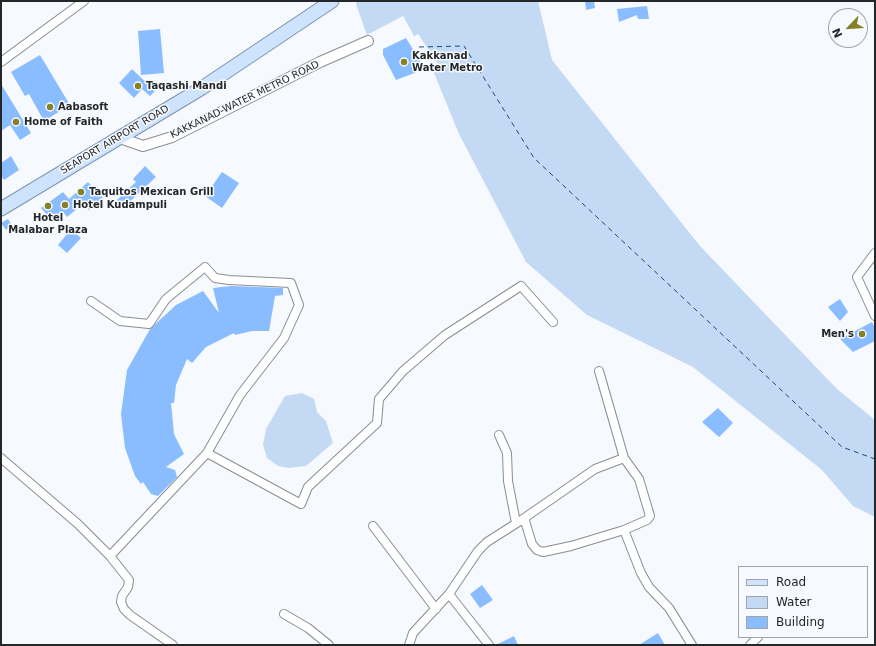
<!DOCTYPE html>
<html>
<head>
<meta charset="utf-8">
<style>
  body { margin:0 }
  #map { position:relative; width:876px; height:646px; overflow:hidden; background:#f6fafe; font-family:"DejaVu Sans",sans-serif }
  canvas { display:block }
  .frame { position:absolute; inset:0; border:2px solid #242627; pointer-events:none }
  .legend { position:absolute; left:738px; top:566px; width:130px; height:72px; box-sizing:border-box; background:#f6fafe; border:1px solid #a2a5a8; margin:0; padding:5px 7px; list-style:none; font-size:12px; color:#242627 }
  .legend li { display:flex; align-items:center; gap:8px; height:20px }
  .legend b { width:20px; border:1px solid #a2a5a8 }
  .north { position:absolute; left:828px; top:8px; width:40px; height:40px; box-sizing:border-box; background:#f6fafe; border:1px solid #a2a5a8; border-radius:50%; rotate:245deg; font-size:11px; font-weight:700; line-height:16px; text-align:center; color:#242627 }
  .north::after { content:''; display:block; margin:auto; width:14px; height:18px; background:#868027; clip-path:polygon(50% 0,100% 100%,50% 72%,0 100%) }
</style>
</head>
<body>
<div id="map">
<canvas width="876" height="646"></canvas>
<div class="frame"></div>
<ul class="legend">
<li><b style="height:5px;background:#cee3fd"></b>Road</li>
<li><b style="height:11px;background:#c4d9f4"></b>Water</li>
<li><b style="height:11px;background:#8abdff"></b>Building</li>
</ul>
<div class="north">N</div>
</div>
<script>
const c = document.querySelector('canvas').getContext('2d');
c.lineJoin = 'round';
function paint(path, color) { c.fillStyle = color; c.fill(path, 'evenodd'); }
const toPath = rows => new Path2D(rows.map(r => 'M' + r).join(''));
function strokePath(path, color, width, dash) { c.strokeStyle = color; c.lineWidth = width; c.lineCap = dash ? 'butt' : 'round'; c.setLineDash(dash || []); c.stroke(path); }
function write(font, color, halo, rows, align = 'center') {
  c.font = font + ' "DejaVu Sans",sans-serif'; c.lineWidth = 3; c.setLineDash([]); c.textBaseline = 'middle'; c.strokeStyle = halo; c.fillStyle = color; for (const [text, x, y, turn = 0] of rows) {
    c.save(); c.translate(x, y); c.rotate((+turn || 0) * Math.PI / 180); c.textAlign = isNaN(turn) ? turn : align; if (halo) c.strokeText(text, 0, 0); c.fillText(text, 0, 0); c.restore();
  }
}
const water = toPath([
  [357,1,538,1,552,60,700,246,837,389,875,420,875,517,853,506,822,470,693,367,587,315,526,262,459,134,432,68,403,16,367,35,356,4],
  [302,393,314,399,317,412,326,421,333,443,306,466,289,468,278,466,267,458,263,445,266,429,285,396]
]);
const pier = toPath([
  [418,34,438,64,430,69,413,37]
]);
const ferry = toPath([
  [419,47,464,46,534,158,842,447,875,459]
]);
const building = toPath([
  [585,1,594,1,595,8,586,10],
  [647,6,649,19,638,19,637,15,619,22,617,9],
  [160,29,164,73,141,75,138,31],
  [406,38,425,69,396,80,383,55,383,49],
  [40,55,70,105,44,121,29,94,25,96,11,72],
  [132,69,155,91,150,96,142,89,134,98,119,83],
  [1,84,31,133,20,140,10,125,1,131],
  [11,156,19,170,4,180,1,176,1,163],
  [145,166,156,177,124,207,117,200,136,182,133,179],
  [222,172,239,183,222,208,205,196],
  [88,182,103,198,89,210,83,204,67,217,64,213,53,222,41,208,63,192,69,199],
  [8,219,12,225,6,230,1,223],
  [71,229,81,238,67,253,58,245],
  [231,286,283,288,283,295,275,296,269,331,252,331,235,335,234,333,206,347,192,363,187,359,176,385,174,403,171,403,174,434,184,454,166,467,175,470,177,477,158,496,151,494,143,482,141,484,135,476,125,448,121,414,127,370,150,329,176,305,203,291,219,313,213,288],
  [840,299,848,312,840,321,828,307],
  [872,322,875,328,875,341,853,352,840,339],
  [718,408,733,423,719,437,702,422],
  [482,585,493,600,480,608,470,594],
  [658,633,665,645,639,645],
  [514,636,518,645,496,645]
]);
const minor = toPath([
  [1,62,84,1],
  [875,253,857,277,875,316],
  [91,301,120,321,149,324,166,299,205,267,215,278,229,280,291,283,299,305,284,338,240,395,207,453,110,556],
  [599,371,624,458,639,479,650,516,647,520,624,530],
  [499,435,507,453,508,481,516,523],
  [207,453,301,504,308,487,377,423,379,399,403,371,445,335,521,286,553,322],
  [1,458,78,524,110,556,129,580,128,587,122,596,121,602,124,609,130,615,173,645],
  [520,521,595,469,624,458],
  [373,526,436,609],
  [449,594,489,645],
  [284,614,308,628,329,645],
  [409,645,413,633,449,594,478,551,487,542,520,521,525,521,532,544,537,550,543,552,571,546,624,530,641,573,649,587,669,608,692,645],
  [750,645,758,637]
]);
const tertiary = toPath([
  [120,138,143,146,172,137,320,62,368,41]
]);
const primary = toPath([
  [1,209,202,88,332,1]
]);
const markers = [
  [404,62,4,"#868027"],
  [138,86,4,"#868027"],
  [50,107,4,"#868027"],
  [16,122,4,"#868027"],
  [81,192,4,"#868027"],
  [65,205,4,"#868027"],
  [48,206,4,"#868027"],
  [862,334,4,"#868027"]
];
const poiNames = [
  ["Kakkanad",412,56],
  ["Water Metro",412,68],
  ["Taqashi Mandi",146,86],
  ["Aabasoft",58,107],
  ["Home of Faith",24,122],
  ["Taquitos Mexican Grill",89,192],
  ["Hotel Kudampuli",73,205],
  ["Hotel",48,218,"center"],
  ["Malabar Plaza",48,230,"center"],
  ["Men's",854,334,"right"]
];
const streetNames = [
  ["KAKKANAD-WATER METRO ROAD",245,100,-26],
  ["SEAPORT AIRPORT ROAD",115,140,-31]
];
paint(water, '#c4d9f4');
paint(pier, '#f6fafe');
strokePath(ferry, '#184983', 1, [5, 4]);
paint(building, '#8abdff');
strokePath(minor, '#8a8d91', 10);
strokePath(tertiary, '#8a8d91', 12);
strokePath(primary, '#7d94b1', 15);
strokePath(minor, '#fff', 8);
strokePath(tertiary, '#fff', 10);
strokePath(primary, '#cee3fd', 13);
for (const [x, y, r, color] of markers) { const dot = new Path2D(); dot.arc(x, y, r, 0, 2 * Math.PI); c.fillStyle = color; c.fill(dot); strokePath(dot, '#f6fafe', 1.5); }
write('bold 10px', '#242627', '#f6fafe', poiNames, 'left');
write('10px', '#242627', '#f6fafe', streetNames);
</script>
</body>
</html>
